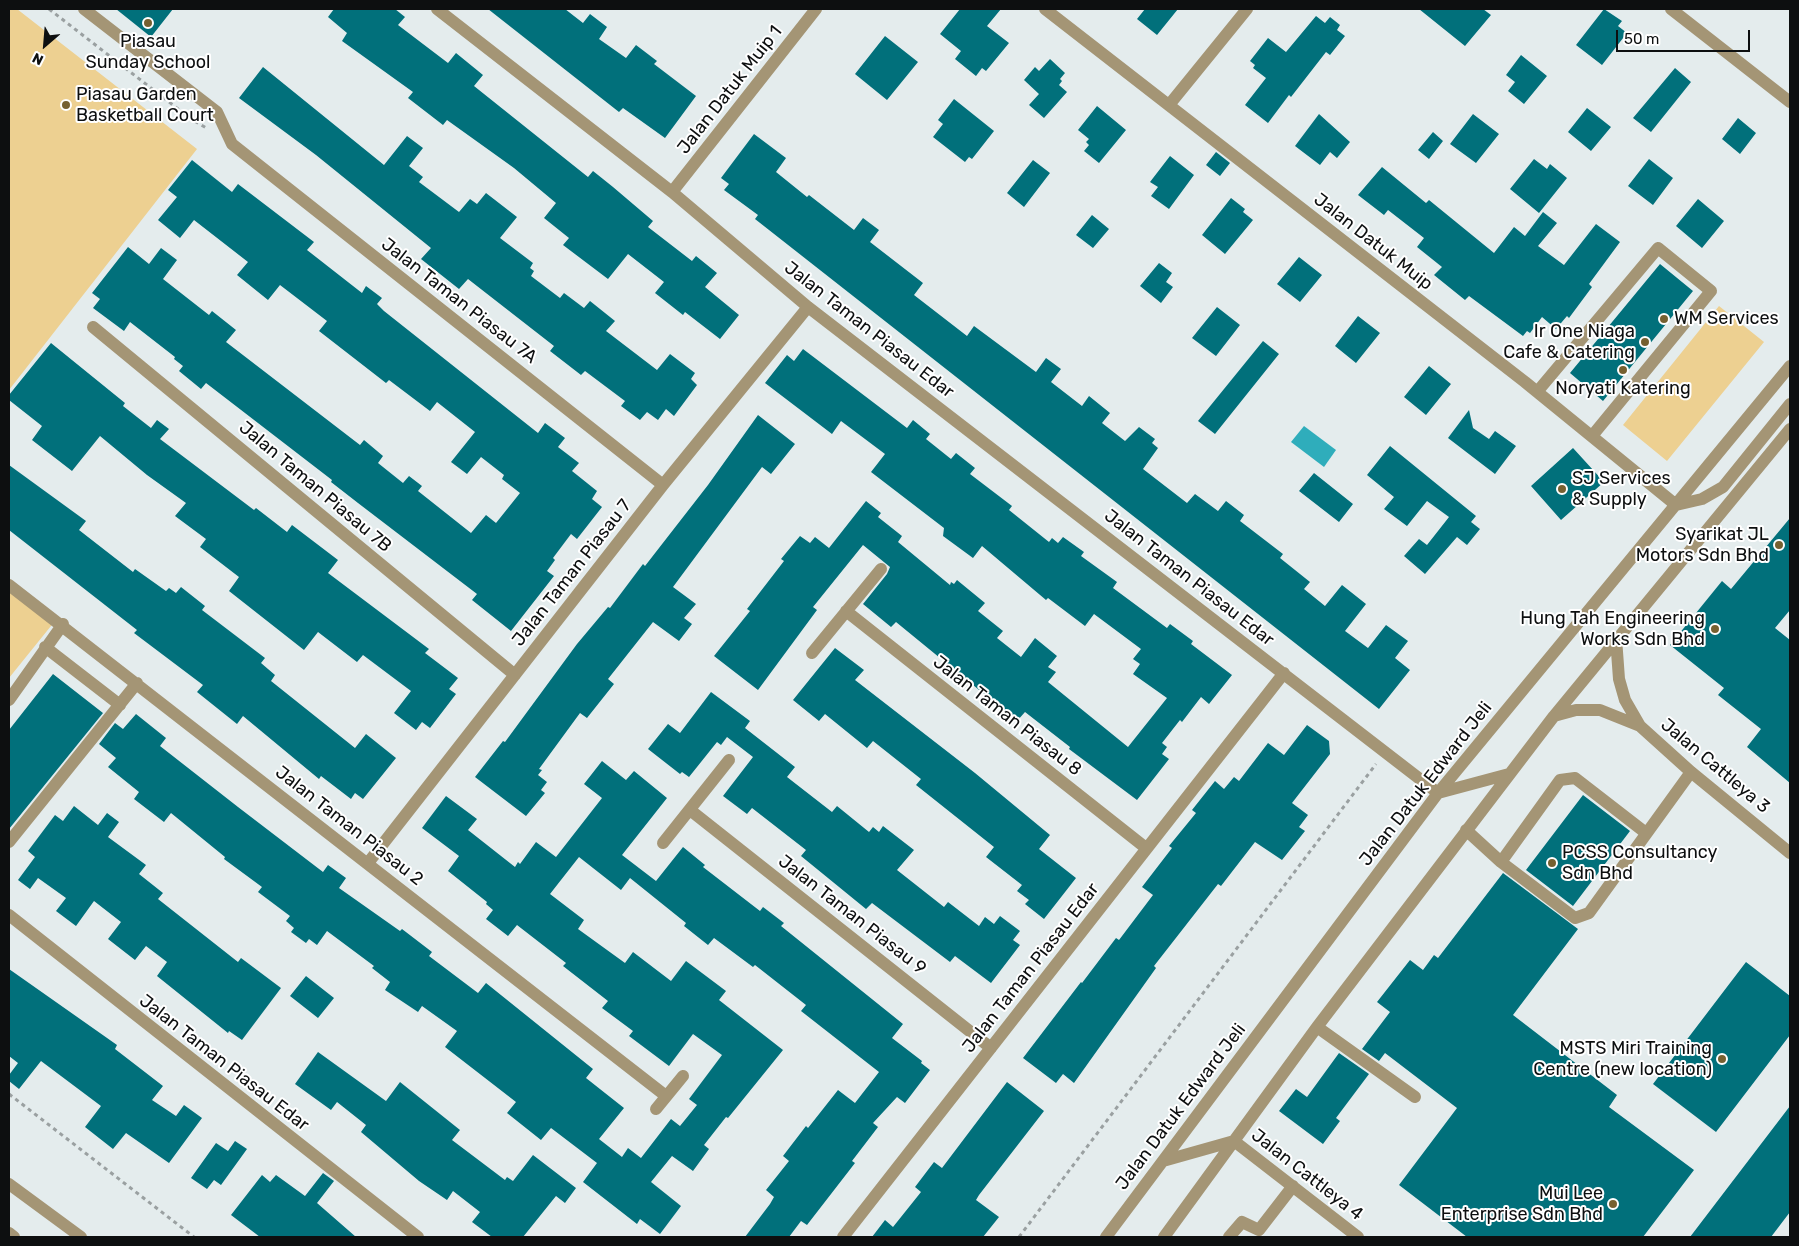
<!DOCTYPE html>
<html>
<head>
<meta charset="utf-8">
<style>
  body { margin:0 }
  #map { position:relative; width:1799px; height:1246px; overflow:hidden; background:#e4eced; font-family:Rubik,sans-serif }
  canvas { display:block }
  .frame { position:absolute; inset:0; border:10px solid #0d0f10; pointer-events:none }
  .north { position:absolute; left:20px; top:20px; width:50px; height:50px; -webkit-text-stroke:4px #fff; paint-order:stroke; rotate:207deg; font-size:14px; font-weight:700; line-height:20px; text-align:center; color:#0d0f10 }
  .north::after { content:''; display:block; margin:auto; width:18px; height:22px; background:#0d0f10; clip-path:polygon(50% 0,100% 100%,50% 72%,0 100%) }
  .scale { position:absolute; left:1616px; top:30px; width:134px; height:22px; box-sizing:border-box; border:2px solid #0d0f10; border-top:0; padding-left:6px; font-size:15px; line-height:18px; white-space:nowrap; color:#0d0f10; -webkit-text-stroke:4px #fff; paint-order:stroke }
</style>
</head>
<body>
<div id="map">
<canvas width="1799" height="1246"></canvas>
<div class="frame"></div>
<div class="north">N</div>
<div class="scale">50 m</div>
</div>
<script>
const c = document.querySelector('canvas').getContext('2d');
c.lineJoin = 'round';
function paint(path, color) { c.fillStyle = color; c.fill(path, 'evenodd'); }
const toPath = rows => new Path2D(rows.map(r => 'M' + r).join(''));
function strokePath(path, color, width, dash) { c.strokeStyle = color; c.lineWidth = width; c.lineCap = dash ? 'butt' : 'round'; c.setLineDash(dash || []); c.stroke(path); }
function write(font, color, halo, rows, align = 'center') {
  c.font = font + ' Rubik,sans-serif'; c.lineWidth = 4; c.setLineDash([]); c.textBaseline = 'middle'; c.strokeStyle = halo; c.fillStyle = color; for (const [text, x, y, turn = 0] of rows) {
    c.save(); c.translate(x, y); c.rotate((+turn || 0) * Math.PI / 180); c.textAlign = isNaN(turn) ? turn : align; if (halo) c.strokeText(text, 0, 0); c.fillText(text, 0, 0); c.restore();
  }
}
const green = toPath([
  [9,9,17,9,197,149,9,390],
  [1719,306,1764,342,1667,461,1623,425],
  [9,584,55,621,9,678]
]);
const water = toPath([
  [1304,426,1336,450,1324,467,1291,442]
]);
const building = toPath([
  [116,9,173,9,151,37],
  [334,9,395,9,405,17,398,25,448,63,456,53,483,75,474,86,588,177,593,171,613,187,653,221,648,227,692,261,696,256,717,273,705,287,739,315,720,339,685,312,683,315,655,293,664,282,628,254,608,279,563,245,569,238,544,218,556,203,514,168,447,120,443,125,408,98,413,92,342,41,347,33,328,17],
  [488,9,565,9,583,23,590,14,607,27,599,39,626,58,636,45,657,61,654,64,696,96,665,138,623,108,619,112],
  [960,9,1001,9,987,26,1009,43,986,71,982,68,976,76,955,59,961,51,940,34],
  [1145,9,1178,9,1157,35,1137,19],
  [1419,9,1483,9,1491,15,1465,46],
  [1604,9,1622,21,1618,26,1627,33,1602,65,1576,45],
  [1316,16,1325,23,1330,17,1340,25,1337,30,1345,36,1330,55,1326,52,1291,97,1289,95,1268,123,1245,105,1266,78,1253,68,1255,65,1250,61,1268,38,1286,52],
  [885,36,918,62,887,100,855,74],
  [1521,55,1547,76,1524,104,1508,91,1515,82,1506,75],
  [1050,59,1065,73,1060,79,1062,81,1059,85,1067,92,1044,118,1029,105,1039,94,1024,80,1035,67,1039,71],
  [263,67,384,165,407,136,423,148,409,166,423,177,419,182,459,212,470,199,477,204,486,193,517,217,500,238,533,263,530,268,534,271,531,276,560,298,564,293,584,308,590,301,615,321,606,331,657,370,670,354,695,373,691,379,697,385,674,416,666,409,658,420,647,412,640,420,621,406,625,401,585,371,581,375,550,351,554,346,468,279,459,289,421,259,431,248,316,155,239,98],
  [1675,68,1691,82,1651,132,1633,118],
  [954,99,994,131,972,159,969,157,965,162,933,137,943,124,938,120],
  [1097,106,1126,130,1099,163,1084,151,1089,145,1086,142,1089,139,1078,130],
  [1587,108,1611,127,1591,151,1568,132],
  [1319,114,1350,142,1337,158,1330,152,1320,165,1295,146],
  [1473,114,1499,134,1476,163,1450,144],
  [1738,118,1756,133,1740,154,1722,139],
  [1433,132,1443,141,1429,159,1418,150],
  [754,134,786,158,776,172,807,197,809,195,854,230,863,218,879,230,870,242,923,283,914,295,967,336,974,326,1036,372,1046,358,1061,369,1051,382,1082,406,1089,396,1110,413,1102,423,1125,441,1139,427,1155,439,1152,443,1158,448,1143,469,1187,503,1195,494,1218,511,1226,501,1244,515,1240,521,1283,554,1280,558,1310,582,1304,589,1325,606,1342,585,1366,604,1345,631,1368,648,1386,625,1408,641,1395,658,1410,670,1379,709,755,219,758,215,724,190,729,184,721,178],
  [1216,152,1230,163,1220,176,1206,165],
  [1170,156,1194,175,1169,209,1151,196,1158,187,1150,182],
  [1534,159,1547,169,1550,164,1567,178,1539,213,1510,189],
  [1649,159,1673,178,1653,205,1628,186],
  [192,160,232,192,238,184,314,242,307,250,362,293,366,286,382,298,377,304,384,311,538,433,545,423,565,438,558,447,579,463,572,471,597,491,592,499,602,507,577,539,571,534,553,558,555,560,547,571,554,576,511,631,472,600,477,594,358,503,331,482,332,480,206,383,201,389,179,371,183,366,174,359,175,357,130,322,124,331,93,308,100,299,92,293,128,247,149,264,161,248,177,260,163,279,209,315,212,311,236,330,226,342,360,445,364,440,383,456,378,463,403,483,409,476,422,486,418,491,471,533,486,515,496,523,520,493,502,479,504,475,481,457,467,474,451,462,475,432,437,402,430,411,389,380,386,383,319,331,327,321,280,285,268,300,237,275,248,262,194,220,180,238,158,220,177,197,168,190],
  [1033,160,1050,173,1024,207,1007,193],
  [1382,167,1426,203,1429,200,1494,253,1514,227,1525,236,1543,212,1557,223,1538,246,1564,265,1596,224,1620,242,1589,284,1592,287,1569,318,1567,316,1556,329,1542,317,1530,333,1527,331,1523,336,1469,296,1465,300,1434,275,1442,267,1417,247,1424,238,1388,210,1384,215,1358,195],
  [1231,198,1245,209,1243,212,1253,220,1225,254,1202,235],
  [1698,199,1724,221,1702,248,1676,226],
  [1092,215,1109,229,1093,248,1076,235],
  [1299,257,1322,275,1300,302,1277,284],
  [1159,263,1172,273,1166,282,1173,287,1161,303,1140,286],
  [1660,264,1693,291,1603,401,1570,373],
  [1217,307,1240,325,1216,356,1192,338],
  [1358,316,1380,333,1356,363,1335,346],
  [1263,341,1279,354,1215,434,1198,421],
  [51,343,125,403,123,406,151,428,157,420,169,429,160,439,254,510,256,508,287,532,292,525,338,560,328,573,429,649,425,653,458,678,449,689,456,694,430,728,422,722,416,730,394,713,411,691,363,655,357,662,318,632,304,650,229,591,239,577,200,547,206,539,175,516,186,503,147,475,100,436,72,471,32,440,42,426,9,400,9,395],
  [803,349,907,428,913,420,930,434,926,439,951,459,956,453,975,468,970,474,1012,506,1009,510,1049,542,1052,538,1058,543,1063,537,1084,552,1081,556,1117,582,1113,588,1167,628,1170,624,1193,641,1191,644,1232,675,1209,704,1201,697,1182,722,1180,720,1162,743,1167,747,1162,754,1169,759,1137,800,1069,749,1070,747,1025,712,1017,721,896,622,891,627,863,604,887,574,890,567,863,545,813,607,817,610,758,690,714,656,750,611,747,609,784,561,781,559,800,536,810,543,815,537,829,548,866,501,881,513,878,517,902,536,898,542,950,585,951,582,954,584,957,580,985,603,978,611,1003,631,997,638,1021,657,1035,638,1057,656,1048,667,1056,672,1048,682,1128,747,1167,698,1133,674,1140,664,1133,659,1141,649,1094,614,1085,626,1048,598,1046,600,982,546,973,558,943,536,944,528,871,472,885,454,841,421,832,434,765,383,787,355,794,361],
  [1429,366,1451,384,1426,415,1404,397],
  [1469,410,1473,428,1489,439,1495,431,1516,446,1495,474,1448,438],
  [758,415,795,444,771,474,762,467,673,587,696,604,684,618,692,624,679,641,653,622,608,679,614,684,587,718,580,713,539,769,542,770,538,775,547,782,541,790,545,793,526,816,475,777,503,741,505,742,577,644,608,607,610,608,643,564,645,566,708,485],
  [1390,446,1476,516,1471,522,1480,529,1467,545,1457,537,1425,574,1404,556,1419,539,1427,545,1449,517,1427,501,1407,526,1384,509,1394,497,1367,475],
  [1573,448,1604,482,1561,520,1531,486],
  [9,465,86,521,79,530,133,572,135,569,166,591,169,588,176,593,181,587,205,606,202,610,265,658,261,663,275,675,271,681,355,748,366,734,396,758,363,799,355,793,351,799,321,776,319,779,243,716,237,724,197,692,203,685,134,633,137,630,9,530],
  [1314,473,1353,504,1339,522,1299,491],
  [1790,518,1790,610,1775,628,1790,640,1790,783,1747,747,1761,729,1718,695,1724,688,1670,645,1722,581,1731,589],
  [835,648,864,670,855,680,975,773,1050,835,1039,849,1076,878,1044,919,1025,904,1029,900,1017,891,1022,885,986,857,994,847,916,785,921,779,873,741,867,748,825,714,819,721,793,700],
  [53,674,103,713,9,829,9,730],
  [711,692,750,721,745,728,795,767,787,777,832,812,837,806,869,832,873,827,879,832,883,826,914,850,897,870,944,907,948,902,979,926,985,917,994,924,1000,916,1020,931,1013,940,1020,945,991,983,955,956,950,962,872,903,866,909,801,856,806,850,752,808,747,814,723,796,753,757,727,737,721,745,717,742,689,777,682,772,680,774,648,749,668,724,680,733],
  [136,714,166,738,160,746,238,807,323,872,328,865,346,878,339,888,400,931,402,929,432,952,429,956,478,993,486,983,593,1069,586,1078,624,1108,599,1139,622,1157,628,1148,641,1158,671,1119,680,1126,697,1105,689,1099,722,1055,693,1034,669,1066,629,1036,633,1031,602,1008,608,1001,563,966,566,963,517,925,508,936,486,919,493,910,486,904,487,902,448,871,459,856,422,828,446,796,477,819,468,830,515,867,518,862,520,864,536,842,556,857,602,798,584,784,602,761,626,780,634,771,667,798,622,855,656,881,683,847,705,865,703,867,760,911,763,907,784,923,781,926,903,1024,892,1038,922,1061,921,1063,930,1070,905,1103,897,1097,873,1123,878,1127,852,1161,855,1163,807,1225,801,1221,789,1237,745,1237,770,1204,774,1197,766,1190,789,1161,783,1156,806,1126,808,1128,838,1090,855,1103,879,1072,801,1011,806,1005,755,965,753,967,714,938,708,945,684,926,686,923,630,878,621,890,579,857,550,894,584,920,578,929,625,963,633,952,671,981,686,961,726,991,719,1000,783,1050,728,1118,726,1117,704,1145,709,1149,693,1171,672,1156,651,1182,681,1206,660,1234,640,1219,637,1224,583,1182,597,1163,551,1128,541,1140,507,1113,516,1102,445,1047,457,1031,422,1006,418,1012,385,990,390,982,372,968,374,966,327,931,317,945,309,939,306,943,291,932,294,928,286,921,290,916,258,892,262,887,224,859,225,857,171,813,164,822,134,799,139,792,108,767,116,758,99,744,115,723,123,729],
  [1307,725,1329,741,1330,754,1292,803,1308,815,1299,827,1305,831,1282,860,1255,842,1221,886,1218,884,1154,966,1156,968,1074,1083,1063,1074,1056,1083,1023,1058,1081,982,1082,983,1116,938,1119,940,1153,895,1142,887,1172,848,1169,846,1196,813,1192,810,1215,781,1224,789,1234,777,1239,781,1268,743,1284,755],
  [1583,795,1630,831,1573,906,1526,870],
  [74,806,98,825,107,813,119,822,108,837,146,865,139,874,163,893,158,899,238,962,241,958,281,988,242,1040,229,1031,228,1033,157,976,167,962,146,946,135,960,108,939,121,922,94,901,76,926,56,911,66,898,38,878,30,889,18,880,35,857,28,851,55,815,63,821],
  [1503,873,1578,929,1513,1015,1617,1095,1609,1107,1694,1170,1643,1237,1467,1237,1399,1185,1457,1108,1385,1053,1379,1061,1362,1049,1390,1012,1377,1002,1410,960,1423,970,1434,955,1438,958],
  [1746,962,1790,996,1790,1035,1716,1132,1653,1084],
  [9,969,117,1045,115,1049,163,1086,152,1100,176,1116,184,1105,202,1118,169,1163,126,1133,113,1149,85,1127,101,1106,41,1061,19,1089,9,1081,9,1075,18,1063,9,1056],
  [306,976,334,998,318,1018,290,996],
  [318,1052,386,1101,400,1082,460,1130,452,1140,505,1180,507,1177,513,1181,533,1155,576,1188,565,1203,556,1196,523,1237,492,1237,472,1222,480,1212,453,1191,447,1200,419,1181,361,1132,366,1125,337,1102,331,1110,295,1084],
  [1339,1053,1369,1074,1336,1118,1340,1121,1323,1144,1279,1111,1296,1089,1307,1097],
  [1007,1082,1044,1111,979,1195,976,1200,999,1217,983,1237,872,1237,885,1220,893,1227,921,1192,915,1187,934,1162,942,1168],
  [1790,1106,1790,1212,1771,1237,1690,1237],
  [235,1141,247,1149,221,1185,214,1180,207,1189,191,1178,216,1143,228,1151],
  [323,1173,334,1181,317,1203,356,1237,260,1237,231,1215,262,1175,270,1182,276,1175,305,1196]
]);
const path = toPath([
  [49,9,191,119,208,129],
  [9,1094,194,1237],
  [1019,1237,1376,764]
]);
const minor = toPath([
  [84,9,217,112,232,144,663,485],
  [437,9,672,192,808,307,1438,793,1509,774],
  [1045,9,1525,382,1676,505],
  [1671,9,1790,102],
  [1169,105,1247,9],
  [672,192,816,9],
  [93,327,515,675],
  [1537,392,1658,248,1711,291,1592,436],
  [1676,505,1702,499,1723,487,1790,404],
  [9,585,666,1096],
  [846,611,1146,848],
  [1616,638,1619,679,1625,700,1640,726],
  [45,647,120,705],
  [812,653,881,569],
  [9,700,63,624],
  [1554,716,1576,710,1600,710,1640,726,1691,772,1790,853],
  [690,810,991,1048],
  [1466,830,1501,862,1575,918,1589,913,1691,772],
  [9,842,137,683],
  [663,843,729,760],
  [1501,862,1560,780,1575,778,1646,833],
  [368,863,663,485,808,307],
  [9,915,418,1237],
  [1317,1027,1415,1097],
  [656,1109,683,1076],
  [1163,1161,1234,1141,1358,1237],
  [9,1184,81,1237],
  [9,1233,14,1237],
  [843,1237,1284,673],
  [1106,1237,1438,793,1790,366],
  [1164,1237,1317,1027,1554,716,1790,429],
  [1229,1237,1242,1222,1259,1230,1293,1186]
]);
const markers = [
  [148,23,5,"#766030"],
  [66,105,5,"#766030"],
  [1664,319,5,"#766030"],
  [1645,342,5,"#766030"],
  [1623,370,5,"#766030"],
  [1562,489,5,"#766030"],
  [1779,545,5,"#766030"],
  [1715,629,5,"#766030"],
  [1552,863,5,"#766030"],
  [1722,1059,5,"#766030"],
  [1613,1204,5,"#766030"]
];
const poiNames = [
  ["Piasau",148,42,"center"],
  ["Sunday School",148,63,"center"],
  ["Piasau Garden",76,95,"left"],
  ["Basketball Court",76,116,"left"],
  ["WM Services",1674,319,"left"],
  ["Ir One Niaga",1635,332],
  ["Cafe & Catering",1635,353],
  ["Noryati Katering",1623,389,"center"],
  ["SJ Services",1572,479,"left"],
  ["& Supply",1572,500,"left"],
  ["Syarikat JL",1769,535],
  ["Motors Sdn Bhd",1769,556],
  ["Hung Tah Engineering",1705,619],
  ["Works Sdn Bhd",1705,640],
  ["PCSS Consultancy",1562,853,"left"],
  ["Sdn Bhd",1562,874,"left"],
  ["MSTS Miri Training",1712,1049],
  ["Centre (new location)",1712,1070],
  ["Mui Lee",1603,1194],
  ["Enterprise Sdn Bhd",1603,1215]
];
const streetNames = [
  ["Jalan Datuk Muip 1",730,90,-52],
  ["Jalan Datuk Muip",1373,242,38],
  ["Jalan Taman Piasau 7A",459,301,38],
  ["Jalan Taman Piasau Edar",869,330,38],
  ["Jalan Taman Piasau 7B",315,487,40],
  ["Jalan Taman Piasau 7",572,573,-52],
  ["Jalan Taman Piasau Edar",1189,578,38],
  ["Jalan Taman Piasau 8",1007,716,38],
  ["Jalan Cattleya 3",1715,766,40],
  ["Jalan Datuk Edward Jeli",1426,784,-52],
  ["Jalan Taman Piasau 2",349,826,38],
  ["Jalan Taman Piasau 9",852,915,38],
  ["Jalan Taman Piasau Edar",1031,968,-52],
  ["Jalan Taman Piasau Edar",224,1063,38],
  ["Jalan Datuk Edward Jeli",1181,1107,-53],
  ["Jalan Cattleya 4",1307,1175,38]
];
paint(green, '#edd091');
paint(water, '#2fadbb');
paint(building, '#01707b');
strokePath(path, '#9aa0a1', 3, [4, 4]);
strokePath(minor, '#a49575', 12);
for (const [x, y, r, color] of markers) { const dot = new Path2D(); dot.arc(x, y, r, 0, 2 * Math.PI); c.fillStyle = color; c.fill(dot); strokePath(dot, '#fff', 2); }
write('18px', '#0d0f10', '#fff', poiNames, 'right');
write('18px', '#0d0f10', '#fff', streetNames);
</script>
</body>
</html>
